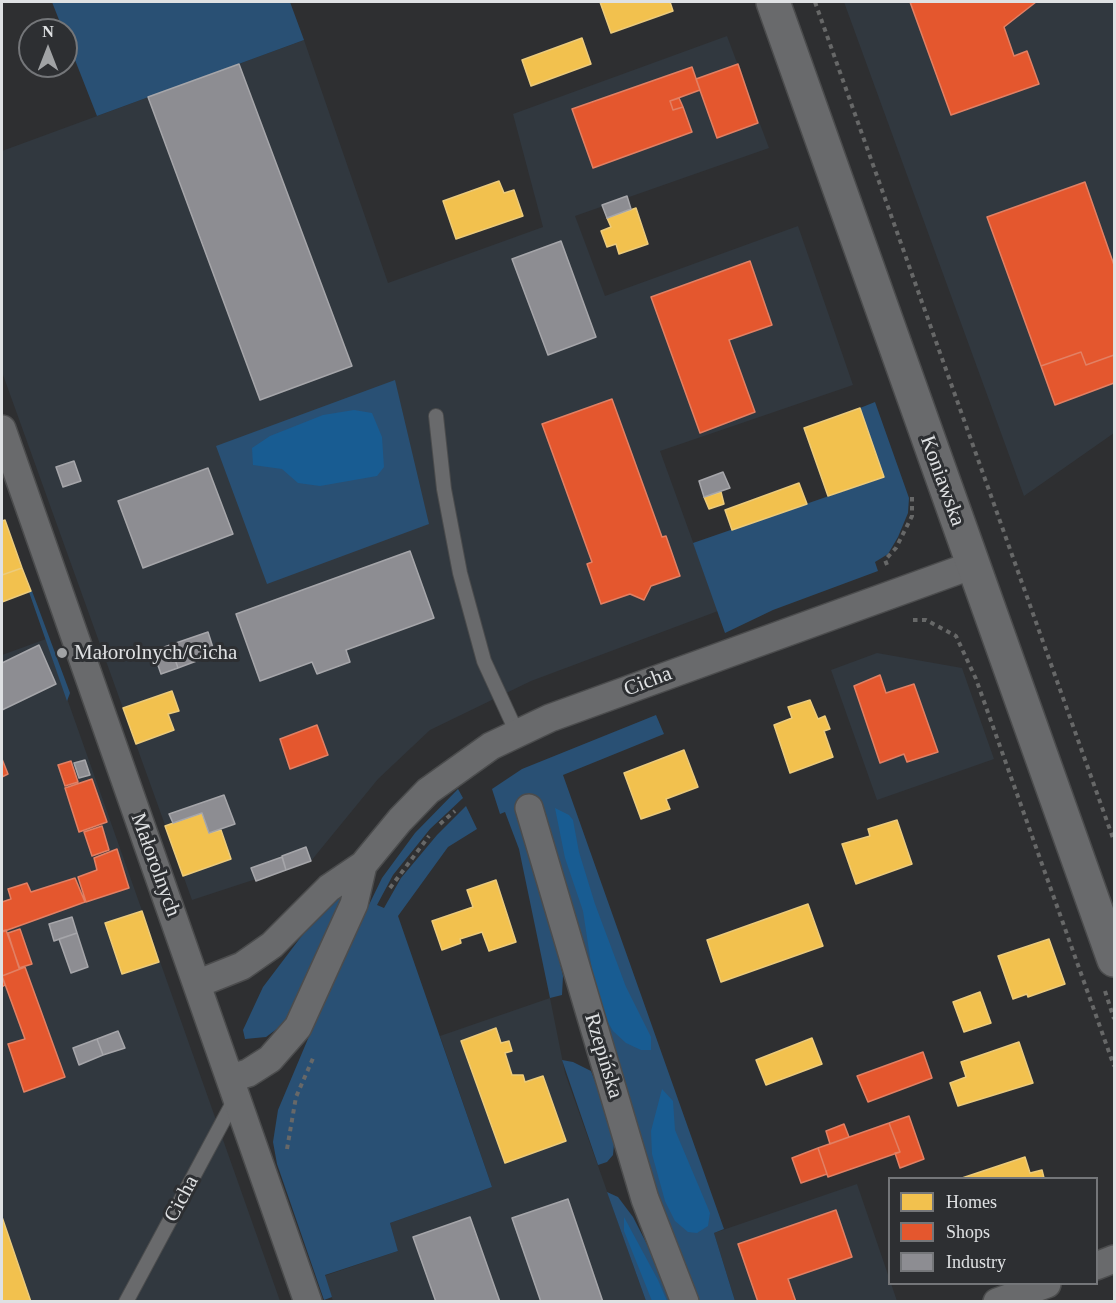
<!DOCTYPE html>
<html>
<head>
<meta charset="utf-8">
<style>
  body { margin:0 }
  #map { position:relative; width:1116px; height:1303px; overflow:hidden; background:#2e2f31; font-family:Georgia,serif }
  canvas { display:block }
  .frame { position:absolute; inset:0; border:3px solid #dfe1e3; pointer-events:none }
  .legend { position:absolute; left:888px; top:1177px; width:210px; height:108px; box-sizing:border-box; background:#2d2f32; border:2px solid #747679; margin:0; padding:8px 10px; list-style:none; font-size:18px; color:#dfe1e3 }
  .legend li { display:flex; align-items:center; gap:12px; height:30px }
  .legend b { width:30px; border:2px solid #747679 }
  .north { position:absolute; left:18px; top:18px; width:60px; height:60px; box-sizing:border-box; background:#2d2f32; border:2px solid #747679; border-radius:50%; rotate:0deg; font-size:16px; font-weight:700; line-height:24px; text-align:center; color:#dfe1e3 }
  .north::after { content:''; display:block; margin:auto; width:21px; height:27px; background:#a1a3a5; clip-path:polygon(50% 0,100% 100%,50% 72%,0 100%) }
</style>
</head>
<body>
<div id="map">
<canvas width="1116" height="1303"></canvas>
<div class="frame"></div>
<ul class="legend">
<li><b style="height:16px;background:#f2c14e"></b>Homes</li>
<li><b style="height:16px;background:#e4572e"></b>Shops</li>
<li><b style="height:16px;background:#8d8d92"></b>Industry</li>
</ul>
<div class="north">N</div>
</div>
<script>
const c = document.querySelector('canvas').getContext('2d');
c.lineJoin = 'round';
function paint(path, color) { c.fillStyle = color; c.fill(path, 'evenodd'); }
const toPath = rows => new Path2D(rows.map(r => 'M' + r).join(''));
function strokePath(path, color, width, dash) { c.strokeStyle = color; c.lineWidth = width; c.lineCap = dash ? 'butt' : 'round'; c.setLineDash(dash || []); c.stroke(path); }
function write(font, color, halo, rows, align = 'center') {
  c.font = font + ' Georgia,serif'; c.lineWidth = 6; c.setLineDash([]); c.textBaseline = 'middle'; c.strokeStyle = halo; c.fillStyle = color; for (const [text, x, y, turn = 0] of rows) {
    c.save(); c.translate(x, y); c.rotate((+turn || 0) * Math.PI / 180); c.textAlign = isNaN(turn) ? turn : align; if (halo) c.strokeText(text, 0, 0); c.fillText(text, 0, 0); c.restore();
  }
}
const built = toPath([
  [844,2,1114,2,1114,433,1024,496],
  [727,36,769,148,575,216,605,296,798,226,853,385,660,451,718,611,531,681,430,730,378,779,311,861,192,900,2,372,2,151,304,40,388,283,543,227,513,114],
  [46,639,280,1301,2,1302,2,655],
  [877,653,962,668,994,759,877,800,831,670],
  [550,998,565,1073,646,1301,333,1301,324,1276,398,1251,390,1223,492,1187,440,1036],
  [857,1184,897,1301,735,1301,714,1233]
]);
const green = toPath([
  [52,2,290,2,304,40,97,116,66,37,66,30,63,30],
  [395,380,429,524,267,584,216,446],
  [875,402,909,498,908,513,898,537,888,554,875,562,878,571,773,610,725,633,693,543,884,477,860,408],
  [32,591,70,693,67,701,29,592],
  [656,715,664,734,563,775,724,1229,714,1233,735,1301,696,1301,665,1222,523,803,563,976,562,995,550,998,519,849,505,812,500,814,492,789,522,769],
  [458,789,463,798,430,829,393,875,377,905,384,908,401,878,437,835,466,806,477,829,448,847,398,916,492,1187,390,1223,398,1251,325,1275,332,1297,324,1300,277,1164,273,1142,278,1110,334,977,382,878,415,833],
  [339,897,341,902,285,1023,266,1037,245,1039,243,1030,263,987,313,921],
  [562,1060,573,1062,591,1071,615,1133,613,1155,607,1162,598,1165],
  [607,1192,618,1197,633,1217,676,1301,646,1301]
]);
const forest = toPath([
  [354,410,372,413,382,437,384,467,377,476,320,486,298,483,282,469,253,465,252,448,270,436,323,415],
  [555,808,569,815,573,820,579,852,595,904,626,987,651,1037,651,1050,641,1050,626,1043,613,1031,601,1010,595,990,583,911,565,858],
  [662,1089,673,1101,675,1130,710,1213,708,1226,697,1233,688,1232,675,1221,665,1201,652,1154,651,1131],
  [624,1217,658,1280,667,1301,652,1301,624,1231]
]);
const homes = toPath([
  [600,2,670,2,673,11,611,33,600,2],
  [582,38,591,64,531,86,522,60,582,38],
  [499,181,504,193,514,190,523,216,456,239,443,201,499,181],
  [636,208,648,244,619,254,616,244,607,247,601,231,611,227,607,218,636,208],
  [860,408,884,477,828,496,804,428,860,408],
  [799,483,807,504,732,530,725,510,799,483],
  [721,492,724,504,709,509,704,497,721,492],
  [5,520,22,568,2,575,2,521,5,520],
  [22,568,31,591,2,602,2,575,22,568],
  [172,691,179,711,168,714,174,730,136,744,123,708,172,691],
  [810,700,818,719,825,716,830,729,824,731,833,757,790,773,774,725,792,718,788,707,810,700],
  [684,750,698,787,666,799,670,809,641,819,624,773,684,750],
  [202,813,209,833,221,830,231,859,183,876,165,826,202,813],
  [897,820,912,864,856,884,842,844,870,836,868,829,897,820],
  [496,880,516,942,489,951,482,932,460,939,461,943,442,950,432,921,473,907,467,890,496,880],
  [808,904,823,946,721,982,707,940,808,904],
  [142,911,159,962,122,974,105,923,142,911],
  [1049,939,1065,984,1028,997,1027,994,1013,999,998,956,1049,939],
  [980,992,991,1023,964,1032,953,1002,980,992],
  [496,1028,501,1043,509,1041,512,1051,505,1053,512,1075,523,1075,525,1082,543,1076,566,1141,505,1163,461,1041,496,1028],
  [812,1038,822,1064,766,1085,756,1060,812,1038],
  [1019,1042,1033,1083,958,1106,950,1083,966,1077,961,1062,1019,1042],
  [1025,1157,1030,1173,1042,1170,1044,1178,962,1178,1025,1157],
  [2,1217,31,1302,2,1302,2,1217]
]);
const shops = toPath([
  [910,2,1036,2,1004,27,1014,56,1027,51,1039,84,951,115,910,2],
  [738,64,758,123,717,138,696,79,738,64],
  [692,67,700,90,670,101,673,110,683,107,692,132,593,168,572,109,692,67],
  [679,98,683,107,673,110,670,101,679,98],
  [1085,182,1114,265,1114,355,1086,365,1081,352,1041,366,987,217,1085,182],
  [750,261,772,325,729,340,755,412,700,433,651,297,750,261],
  [1081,352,1086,365,1114,355,1114,383,1055,405,1041,366,1081,352],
  [612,399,662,537,666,536,680,576,651,586,644,600,630,594,601,604,587,564,592,562,542,424,612,399],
  [880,675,886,693,914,684,938,752,907,762,904,754,880,763,854,686,880,675],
  [317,725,328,755,290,769,280,739,317,725],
  [2,759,8,774,2,777,2,759],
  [71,761,78,782,65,786,58,765,71,761],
  [92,779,107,822,79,832,65,788,92,779],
  [102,826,109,850,92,856,84,832,102,826],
  [117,849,129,888,86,902,78,877,97,870,94,858,117,849],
  [75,878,85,902,2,932,2,902,11,899,8,889,27,883,31,892,75,878],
  [20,929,32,964,19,968,8,933,20,929],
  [6,930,20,969,2,976,5,985,2,987,2,931,6,930],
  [25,967,65,1077,24,1092,8,1044,25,1039,2,976,25,967],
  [923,1052,932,1078,868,1102,857,1076,923,1052],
  [909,1116,924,1159,900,1168,895,1153,900,1152,889,1123,909,1116],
  [889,1123,900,1152,828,1177,818,1148,889,1123],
  [844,1124,849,1137,830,1144,826,1131,844,1124],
  [818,1148,827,1174,801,1183,792,1158,818,1148],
  [836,1210,852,1257,788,1279,796,1302,758,1302,738,1244,836,1210]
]);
const industry = toPath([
  [239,64,352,366,260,400,148,97,239,64],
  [627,196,631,209,607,218,602,205,627,196],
  [561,241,596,337,548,355,512,259,561,241],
  [74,461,81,481,63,487,56,467,74,461],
  [208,468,233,534,143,568,118,501,208,468],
  [723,472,730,488,704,497,699,481,723,472],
  [410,551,434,618,346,650,350,662,317,674,312,662,260,681,236,614,410,551],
  [208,632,215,654,178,668,170,645,208,632],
  [39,645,56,684,2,710,2,663,39,645],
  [170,645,178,668,161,674,153,651,170,645],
  [85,760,90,775,79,778,74,763,85,760],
  [224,795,235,824,209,833,202,813,173,823,169,814,224,795],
  [306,847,311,861,286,870,282,856,306,847],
  [282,857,286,870,256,881,251,868,282,857],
  [72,917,77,933,54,941,49,924,72,917],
  [77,933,88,967,71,973,59,939,77,933],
  [118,1031,125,1048,103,1055,97,1039,118,1031],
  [97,1039,103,1055,79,1065,73,1048,97,1039],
  [568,1199,603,1302,541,1302,512,1218,568,1199],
  [470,1217,500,1302,436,1302,413,1237,470,1217]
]);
const path = toPath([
  [815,2,1114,841],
  [887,565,885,560,896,548,912,516,912,494],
  [913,620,926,620,956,636,976,679,1114,1066],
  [440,824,455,811],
  [390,888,429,836],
  [1105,991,1114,1019],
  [287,1149,296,1097,314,1056]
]);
const lane = toPath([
  [436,416,444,489,460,573,484,661,517,733],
  [126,1302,236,1097]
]);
const street = toPath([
  [2,429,308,1302],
  [529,808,645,1199,685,1302],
  [197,984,242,966,272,945,329,888,363,865,400,820,428,791,491,746,550,718,973,565],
  [231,1078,248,1073,270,1059,298,1027,354,904,363,865],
  [1096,1266,1114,1259],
  [997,1302,1047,1284]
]);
const secondary = toPath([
  [773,2,1114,960]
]);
const markers = [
  [62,653,6,"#a1a3a5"]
];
const streetNames = [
  ["Koniawska",942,481,70],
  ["Cicha",648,682,-21],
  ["Małorolnych",155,865,70],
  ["Rzepińska",603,1056,73],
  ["Cicha",182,1199,-62]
];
const poiNames = [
  ["Małorolnych/Cicha",74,653]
];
paint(built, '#31383f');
paint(green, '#295074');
paint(forest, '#185c92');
paint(homes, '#f2c14e');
strokePath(homes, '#eccb7b', 1.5);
paint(shops, '#e4572e');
strokePath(shops, '#e28064', 1.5);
paint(industry, '#8d8d92');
strokePath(industry, '#a6a6aa', 1.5);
strokePath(lane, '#4b4c4d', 16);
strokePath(street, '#4b4c4d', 30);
strokePath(secondary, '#4b4c4d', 36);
strokePath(path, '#676868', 4, [4.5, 4.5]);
strokePath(lane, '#696a6c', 14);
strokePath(street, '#696a6c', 27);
strokePath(secondary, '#696a6c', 33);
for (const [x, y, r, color] of markers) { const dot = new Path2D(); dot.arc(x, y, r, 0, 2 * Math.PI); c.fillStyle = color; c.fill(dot); strokePath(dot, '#2d2f32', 2); }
write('21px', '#dfe1e3', '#2d2f32', streetNames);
write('21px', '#dfe1e3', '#2d2f32', poiNames, 'left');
</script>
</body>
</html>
